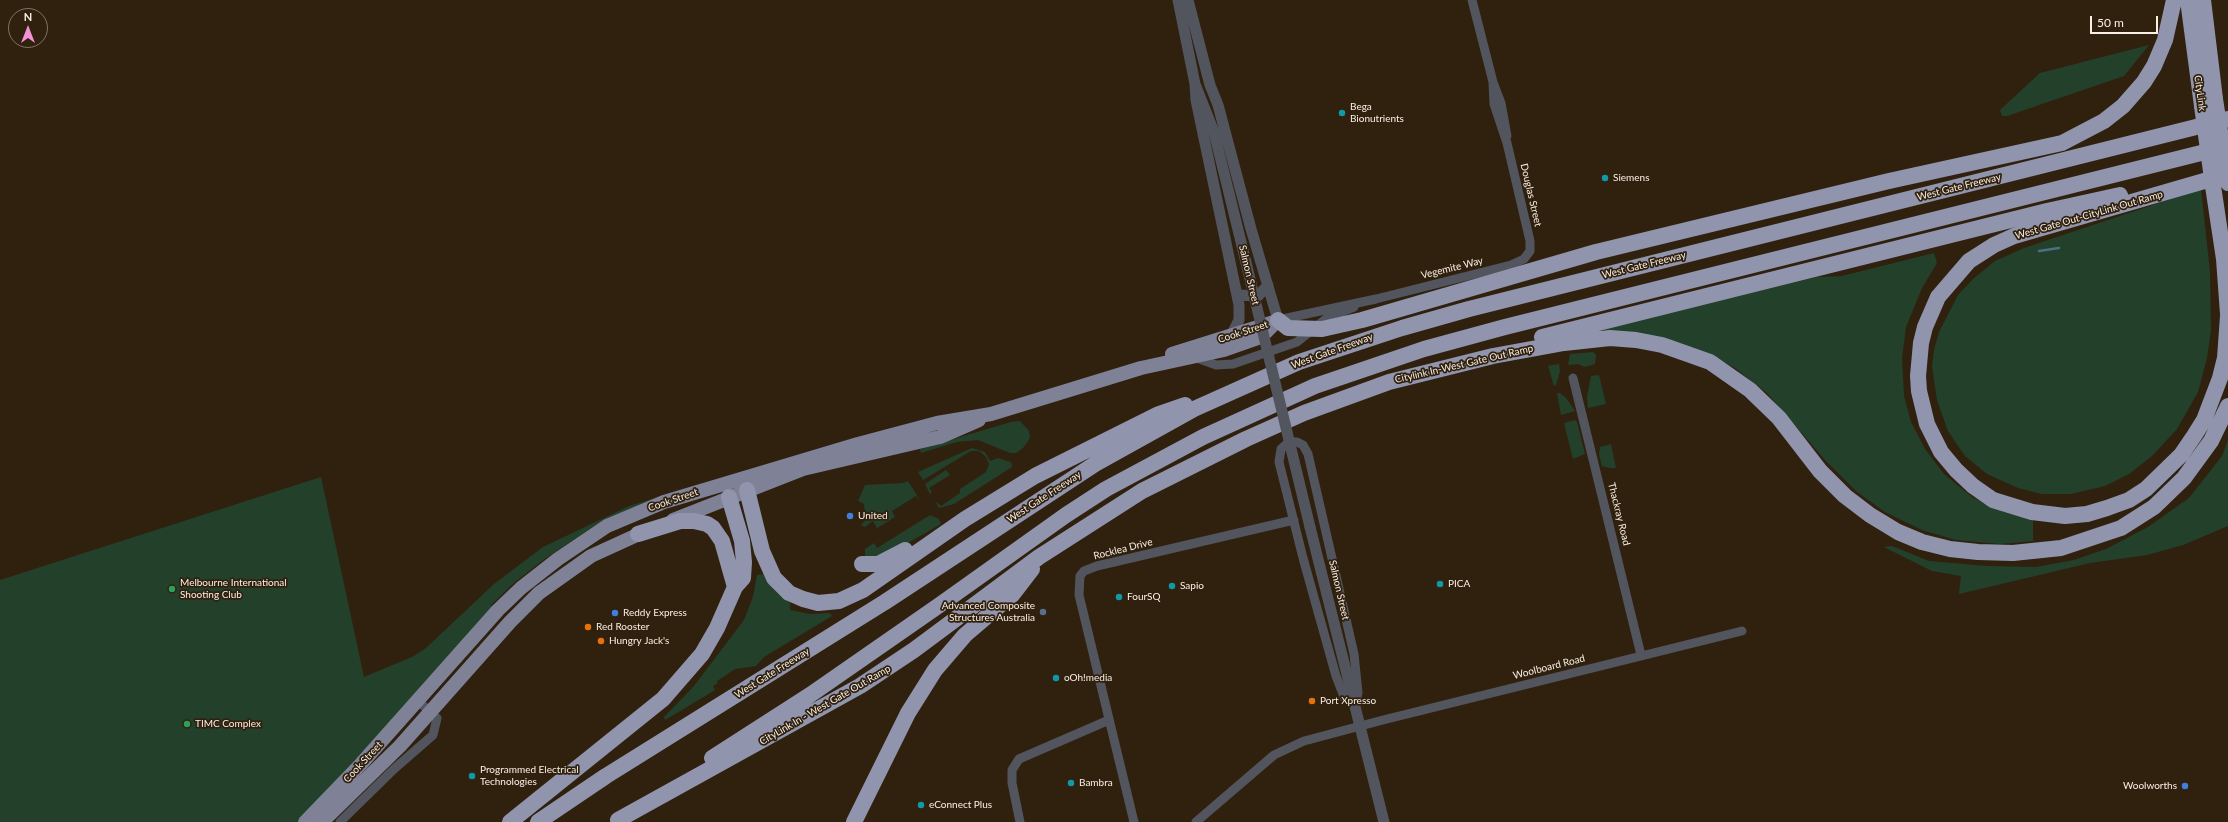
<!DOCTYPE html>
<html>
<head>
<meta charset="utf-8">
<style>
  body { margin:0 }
  #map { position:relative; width:2228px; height:822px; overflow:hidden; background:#30210f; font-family:Lato,sans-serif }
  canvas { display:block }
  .north { position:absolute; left:8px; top:8px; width:40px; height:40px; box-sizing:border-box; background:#30210f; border:1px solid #817364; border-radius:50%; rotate:0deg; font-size:11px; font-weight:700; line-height:16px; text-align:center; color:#faefe4 }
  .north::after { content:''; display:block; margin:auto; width:14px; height:18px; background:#f491d4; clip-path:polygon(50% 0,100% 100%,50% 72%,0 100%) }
  .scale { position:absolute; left:2090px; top:16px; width:68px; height:18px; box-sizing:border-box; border:2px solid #faefe4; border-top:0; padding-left:5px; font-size:12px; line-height:14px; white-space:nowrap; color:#faefe4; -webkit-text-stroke:3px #30210f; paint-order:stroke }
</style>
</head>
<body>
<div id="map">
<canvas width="2228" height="822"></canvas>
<div class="north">N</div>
<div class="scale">50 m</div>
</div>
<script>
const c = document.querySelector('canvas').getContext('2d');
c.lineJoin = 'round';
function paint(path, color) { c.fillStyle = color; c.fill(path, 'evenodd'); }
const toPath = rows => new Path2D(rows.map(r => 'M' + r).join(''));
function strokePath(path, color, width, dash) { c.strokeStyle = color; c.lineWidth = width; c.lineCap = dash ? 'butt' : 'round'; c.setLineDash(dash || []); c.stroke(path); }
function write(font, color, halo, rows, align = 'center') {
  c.font = font + ' Lato,sans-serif'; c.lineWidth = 3.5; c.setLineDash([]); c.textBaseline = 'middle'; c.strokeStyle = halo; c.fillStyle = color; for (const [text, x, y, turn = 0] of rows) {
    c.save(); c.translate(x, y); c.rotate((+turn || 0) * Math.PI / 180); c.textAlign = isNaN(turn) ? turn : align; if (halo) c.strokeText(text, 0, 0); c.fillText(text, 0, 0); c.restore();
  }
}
const green = toPath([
  [2149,45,2124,76,2007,116,2002,116,2000,110,2040,73],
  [2201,189,2210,272,2211,330,2207,358,2198,392,2177,429,2152,456,2129,474,2105,486,2071,494,2042,494,2018,488,1987,474,1965,456,1948,431,1937,400,1932,366,1934,350,1939,332,1958,295,1973,279,1995,261,2024,248],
  [1934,253,1937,263,1922,288,1906,327,1902,358,1904,396,1911,422,1925,449,1944,474,1972,497,2002,511,2033,519,2033,541,2000,544,1956,540,1922,530,1885,512,1857,492,1826,461,1767,393,1735,368,1707,353,1605,333,1605,328,1817,277,1842,276],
  [1593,352,1596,355,1595,364,1585,367,1578,364,1568,365,1570,354],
  [1559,364,1560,371,1556,385,1554,386,1548,366],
  [1599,375,1606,404,1588,408,1587,397,1591,376],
  [1557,393,1560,393,1566,398,1575,411,1561,415],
  [1575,420,1577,422,1585,454,1573,459,1564,423],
  [1020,421,1029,431,1030,438,1023,448,1016,453,1010,453,978,440,957,442,921,453,920,449,1011,422],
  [2228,440,2228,526,2183,545,2147,555,2090,563,1959,594,1961,576,1932,571,1884,547,1892,546,1929,561,1987,566,2036,567,2074,560,2106,549,2148,527,2189,498,2222,456],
  [1611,444,1616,468,1610,468,1602,466,1599,454,1600,447],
  [972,448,985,452,990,461,998,458,1011,462,1012,467,954,504,939,508,935,501,941,506,960,493,960,489,986,472,989,464,986,457,979,451,971,451,923,480,918,472],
  [946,470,950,475,929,488,932,492,930,494,925,484],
  [321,477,364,677,412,657,426,648,494,584,543,547,629,506,675,492,697,482,675,492,596,525,543,560,514,583,491,605,493,608,303,822,0,822,0,580],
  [908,481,920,500,916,496,892,511,895,517,877,528,873,521,865,527,861,525,869,516,865,512,864,504,858,501,865,485,903,483],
  [930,515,939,519,941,524,880,559,865,557,865,549,874,543,877,548],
  [763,574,766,580,778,594,790,603,790,610,810,614,830,613,832,616,764,657,756,666,735,669,717,681,718,683,713,686,715,690,665,720,664,717,694,686,744,620,753,597,757,575]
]);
const stream = toPath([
  [2039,251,2059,248]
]);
const minor = toPath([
  [1472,0,1493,82,1501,103,1507,136],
  [1278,320,1376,299,1511,265,1524,259,1530,251,1530,241,1507,143,1494,104,1493,82],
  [1197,358,1216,365,1233,364,1297,342,1327,318,1354,307],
  [1573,378,1641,655],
  [1289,442,1297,442,1303,445,1308,454,1354,654,1358,693,1355,705,1345,699,1336,676,1303,558,1279,462,1281,449,1289,442],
  [340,822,394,769,433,735,437,718,417,700],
  [1020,822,1012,783,1012,770,1019,759,1109,720],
  [1134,822,1079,595,1080,576,1084,571,1097,566,1294,520],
  [1196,822,1274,755,1304,741,1383,720,1742,631]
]);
const tertiary = toPath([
  [1178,0,1195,84,1214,132,1242,246],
  [1188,0,1210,85,1218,105,1251,229,1278,320],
  [1195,84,1196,100,1239,305,1239,320,1231,336],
  [1238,295,1258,296,1268,285],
  [1310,527,1384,822]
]);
const primary = toPath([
  [1172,354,1274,322],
  [673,520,803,469,940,437,979,420],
  [305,822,361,764,498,610,521,588,558,559,607,526,664,502,858,444,937,423,991,414,1141,368,1224,350,1261,337,1278,320],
  [322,822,400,746,510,622,539,593,591,556,648,530]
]);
const motorway = toPath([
  [2188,0,2202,106],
  [2203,0,2215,99],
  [2225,175,2014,236,1994,245,1969,261,1938,297,1925,327,1921,343,1918,376,1919,391,1927,424,1941,452,1956,470,1973,486,1993,500,2032,512,2065,516,2087,514,2107,508,2129,500,2146,489,2181,455,2194,436,2204,420,2220,378,2225,358,2228,316],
  [2213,186,2224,259,2228,314],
  [1278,320,1288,328,1322,329,1362,320,1596,252,1889,181,2062,143,2104,121,2123,106,2144,82,2154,66,2165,40,2174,0],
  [1542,337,2047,211,2120,195],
  [747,490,762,551,774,578,789,593,803,599,818,603,839,601,863,590,965,519,1035,476,1159,414,1185,405],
  [638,534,680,521,694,521,707,524,713,528,722,541,735,587],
  [862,564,878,564,905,550],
  [712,758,810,695,941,604,1066,515,1106,489,1203,437,1315,386,1424,349,1505,327,2221,148],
  [618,820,860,686,914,650,1039,557,1142,491,1246,439,1304,413,1389,382,1493,356,1564,343,1610,338,1636,340,1662,345,1710,362,1750,390,1779,418,1820,471,1845,496,1870,515,1898,532,1922,542,1950,549,1978,552,2013,553,2061,548,2121,528,2154,507,2184,478,2211,441,2228,406],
  [510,822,663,699,702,654,717,628,735,587,743,578,744,562,742,541,729,497],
  [538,822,606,776,885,602,1095,464,1194,409,1299,362,1402,328,1469,309,2228,119],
  [854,822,908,713,935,670,965,635,1012,595,1032,569]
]);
const tertiaryBridge = toPath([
  [1242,246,1310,527]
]);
const motorwayBridge = toPath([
  [2215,99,2228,183],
  [2202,106,2213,186]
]);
const markers = [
  [1342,113,4,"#0f9aa8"],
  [1605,178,4,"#0f9aa8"],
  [850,516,4,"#3f7fe0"],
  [1440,584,4,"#0f9aa8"],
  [1172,586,4,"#0f9aa8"],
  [172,589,4,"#2e9e5b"],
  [1119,597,4,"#0f9aa8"],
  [1043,612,4,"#5c6f8a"],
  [615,613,4,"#3f7fe0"],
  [588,627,4,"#e8710a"],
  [601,641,4,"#e8710a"],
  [1056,678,4,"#0f9aa8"],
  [1312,701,4,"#e8710a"],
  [187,724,4,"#2e9e5b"],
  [472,776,4,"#0f9aa8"],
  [1071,783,4,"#0f9aa8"],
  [2185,786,4,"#3f7fe0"],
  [921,805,4,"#0f9aa8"]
];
const streetNames = [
  ["CityLink",2200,93,82],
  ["West Gate Freeway",1959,187,-14],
  ["Douglas Street",1531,195,77],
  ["West Gate Out-CityLink Out Ramp",2089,215,-16],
  ["West Gate Freeway",1644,265,-14],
  ["Vegemite Way",1452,268,-14],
  ["Salmon Street",1249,275,77],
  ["Cook Street",1243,332,-18],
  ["West Gate Freeway",1332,351,-20],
  ["Citylink In-West Gate Out Ramp",1464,364,-13],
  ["West Gate Freeway",1044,497,-33],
  ["Cook Street",673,500,-19],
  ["Thackray Road",1619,514,76],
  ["Rocklea Drive",1123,549,-14],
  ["Salmon Street",1339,590,77],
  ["Woolboard Road",1549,667,-14],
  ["West Gate Freeway",772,673,-32],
  ["CityLink In - West Gate Out Ramp",825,705,-30],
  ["Cook Street",363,762,-47]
];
const poiNames = [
  ["Bega",1350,107],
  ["Bionutrients",1350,119],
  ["Siemens",1613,178],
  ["United",858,516],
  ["Melbourne International",180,583],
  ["Shooting Club",180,595],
  ["PICA",1448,584],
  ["Sapio",1180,586],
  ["FourSQ",1127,597],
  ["Advanced Composite",1035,606,"right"],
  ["Structures Australia",1035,618,"right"],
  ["Reddy Express",623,613],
  ["Red Rooster",596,627],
  ["Hungry Jack's",609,641],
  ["oOh!media",1064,678],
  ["Port Xpresso",1320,701],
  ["TIMC Complex",195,724],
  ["Programmed Electrical",480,770],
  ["Technologies",480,782],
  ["Bambra",1079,783],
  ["Woolworths",2177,786,"right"],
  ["eConnect Plus",929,805]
];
paint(green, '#23402b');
strokePath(stream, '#4b6f85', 2.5);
strokePath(minor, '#52545e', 9);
strokePath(tertiary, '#52545e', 11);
strokePath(primary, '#7f8297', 14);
strokePath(motorway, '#9094ad', 16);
strokePath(tertiaryBridge, '#52545e', 11);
strokePath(motorwayBridge, '#9094ad', 16);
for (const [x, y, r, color] of markers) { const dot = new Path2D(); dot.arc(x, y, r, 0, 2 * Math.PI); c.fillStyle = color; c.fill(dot); strokePath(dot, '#30210f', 1.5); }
write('10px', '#faefe4', '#30210f', streetNames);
write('10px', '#faefe4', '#30210f', poiNames, 'left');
</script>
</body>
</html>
